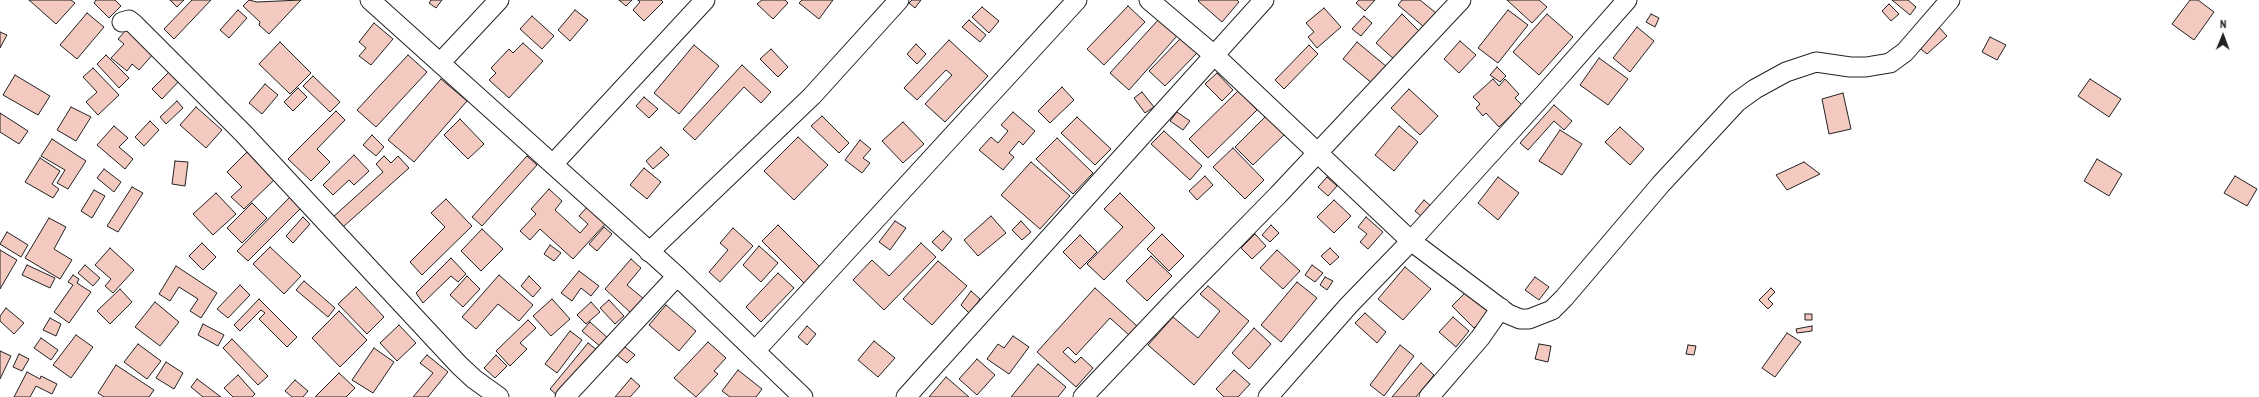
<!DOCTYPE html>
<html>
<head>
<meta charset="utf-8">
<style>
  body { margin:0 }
  #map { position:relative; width:2259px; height:397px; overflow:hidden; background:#fff; font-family:"Archivo Narrow",sans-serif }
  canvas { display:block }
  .north { position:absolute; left:2203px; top:16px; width:40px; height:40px; -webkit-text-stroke:3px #fff; paint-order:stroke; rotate:1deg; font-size:11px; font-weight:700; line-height:16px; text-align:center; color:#222 }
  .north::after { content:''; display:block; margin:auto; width:14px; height:18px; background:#222; clip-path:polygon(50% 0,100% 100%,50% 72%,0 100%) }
</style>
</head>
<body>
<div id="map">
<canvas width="2259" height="397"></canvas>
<div class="north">N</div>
</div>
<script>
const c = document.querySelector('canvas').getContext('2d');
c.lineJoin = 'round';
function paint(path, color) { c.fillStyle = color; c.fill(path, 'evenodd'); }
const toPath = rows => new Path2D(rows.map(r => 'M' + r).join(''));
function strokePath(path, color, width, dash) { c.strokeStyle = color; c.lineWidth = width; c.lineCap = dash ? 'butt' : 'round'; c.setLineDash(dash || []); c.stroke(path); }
const building = toPath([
  [29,0,71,0,75,3,56,24,29,0],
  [96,0,115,0,121,6,109,18,94,3,96,0],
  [170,0,184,0,177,7,170,0],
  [192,0,211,0,174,39,164,29,192,0],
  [249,0,257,2,301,0,269,34,259,25,260,22,243,6,249,0],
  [431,0,442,0,436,8,429,3,431,0],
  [619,0,632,0,626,6,619,0],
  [638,0,661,0,663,2,644,21,633,10,640,2,638,0],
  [762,0,785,0,788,3,773,19,757,4,762,0],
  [802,0,833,0,819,19,799,3,802,0],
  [912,0,921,0,915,8,909,3,912,0],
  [1199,0,1237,0,1239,2,1222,22,1198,1,1199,0],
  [1359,0,1375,0,1365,11,1356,3,1359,0],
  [1402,0,1420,0,1436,13,1424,27,1398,5,1402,0],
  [1507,0,1539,0,1547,7,1532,23,1507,0],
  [1892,0,1908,0,1916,7,1910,15,1892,0],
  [2190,0,2198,0,2214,12,2194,40,2172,24,2190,0],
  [1889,4,1899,14,1891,21,1882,11,1889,4],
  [1128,6,1145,22,1104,65,1087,49,1128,6],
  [982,7,999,21,989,33,972,17,982,7],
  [1324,8,1341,27,1317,48,1308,37,1314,32,1306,23,1324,8],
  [238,10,247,18,229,38,220,30,238,10],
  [575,10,588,20,570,41,558,30,575,10],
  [1508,10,1528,25,1498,63,1478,48,1508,10],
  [87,13,104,27,77,59,60,45,87,13],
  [1402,14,1421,33,1396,61,1376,43,1402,14],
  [1547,14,1573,37,1539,75,1513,52,1547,14],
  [1651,14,1659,18,1655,27,1646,22,1651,14],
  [532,16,554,36,542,49,520,29,532,16],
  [1364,16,1372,23,1361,36,1352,29,1364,16],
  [1159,19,1177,36,1129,90,1110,73,1159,19],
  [969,20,986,35,980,42,962,27,969,20],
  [374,23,393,39,371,65,359,56,366,48,359,42,374,23],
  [1937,25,1947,36,1927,54,1917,46,1937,25],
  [1637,27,1654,41,1630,72,1613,58,1637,27],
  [127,29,154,53,139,70,132,64,127,71,111,58,124,44,118,39,127,29],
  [0,32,7,35,0,48,0,32],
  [1990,37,2006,45,1997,60,1982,52,1990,37],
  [1181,38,1197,53,1165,86,1149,71,1181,38],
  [949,40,988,76,945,122,925,104,952,75,946,70,917,100,904,88,949,40],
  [1460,41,1476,55,1459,73,1444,59,1460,41],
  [280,42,311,73,290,94,259,64,280,42],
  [1357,42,1387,67,1373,84,1343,59,1357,42],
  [523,43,543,61,509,98,489,80,496,73,491,68,509,49,513,53,523,43],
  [916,44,926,54,917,64,907,54,916,44],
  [694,45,719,66,679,114,654,93,694,45],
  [1309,45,1318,54,1284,89,1275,80,1309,45],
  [771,49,788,67,778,77,760,59,771,49],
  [106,55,129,78,119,88,97,64,106,55],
  [408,55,427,72,376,127,357,110,408,55],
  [1599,58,1628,79,1608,105,1580,85,1599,58],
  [742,65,771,92,761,103,744,87,695,140,683,129,742,65],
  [1497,67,1506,76,1500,82,1490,75,1497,67],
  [93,68,119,95,98,115,86,102,97,92,83,77,93,68],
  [170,71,179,81,162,99,152,89,170,71],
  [1217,73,1233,90,1222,101,1205,84,1217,73],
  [15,75,50,96,38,115,3,95,15,75],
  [313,76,340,102,330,112,303,86,313,76],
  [441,79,467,101,414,162,388,140,441,79],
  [1493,79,1499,86,1505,79,1519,94,1515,98,1522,105,1499,127,1486,113,1483,116,1476,108,1480,104,1473,97,1493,79],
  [2090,79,2121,99,2109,117,2078,96,2090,79],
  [265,84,278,95,262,114,249,103,265,84],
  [1062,87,1074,100,1050,123,1038,111,1062,87],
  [298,88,307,97,293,111,284,102,298,88],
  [1409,89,1438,116,1420,135,1391,108,1409,89],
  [1238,91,1257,110,1208,158,1189,139,1238,91],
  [1142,92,1154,107,1145,113,1134,98,1142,92],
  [1843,93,1851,129,1829,134,1822,99,1843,93],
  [644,97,658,109,649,118,636,106,644,97],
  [177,101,183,108,166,124,160,117,177,101],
  [1554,105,1572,121,1564,130,1554,121,1528,150,1520,143,1554,105],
  [71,107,91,117,76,141,57,130,71,107],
  [196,107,222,130,206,148,180,125,196,107],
  [336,111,345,120,317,149,330,162,311,181,288,159,336,111],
  [1013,112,1035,131,1023,145,1019,141,1009,153,1014,157,1003,170,979,150,991,137,998,143,1008,131,1001,125,1013,112],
  [1177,112,1190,121,1183,130,1170,121,1177,112],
  [0,113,28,131,19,144,0,132,0,113],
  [1267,115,1286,133,1253,165,1235,147,1267,115],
  [822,116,849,143,839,153,811,126,822,116],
  [1077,117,1111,149,1095,165,1061,133,1077,117],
  [460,119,484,144,468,159,444,135,460,119],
  [150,121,159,130,144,146,135,137,150,121],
  [903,122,924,144,903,163,882,141,903,122],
  [114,126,128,138,119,147,133,159,125,169,97,145,114,126],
  [1399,126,1418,142,1394,171,1375,155,1399,126],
  [1620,127,1644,149,1630,165,1605,142,1620,127],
  [1560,130,1582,144,1562,175,1539,161,1560,130],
  [1164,131,1202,166,1190,180,1151,144,1164,131],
  [372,135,384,147,376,156,363,145,372,135],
  [798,137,828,165,794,200,764,171,798,137],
  [1057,138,1093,173,1073,194,1036,159,1057,138],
  [52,139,86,161,68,189,57,183,65,170,41,156,52,139],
  [860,140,871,149,863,158,870,163,862,173,845,160,860,140],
  [661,147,669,155,653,169,646,161,661,147],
  [1233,148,1264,180,1245,199,1213,167,1233,148],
  [247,152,274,180,244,209,231,197,242,187,227,172,247,152],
  [354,155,369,171,354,185,349,180,333,195,323,185,354,155],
  [384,156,391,163,398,156,409,168,343,227,333,217,383,172,376,164,384,156],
  [527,156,537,165,482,226,472,217,527,156],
  [40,158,60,171,52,184,59,189,53,198,25,182,40,158],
  [2097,159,2122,174,2109,196,2084,181,2097,159],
  [175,161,188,162,185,186,172,184,175,161],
  [1031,162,1070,196,1040,229,1001,195,1031,162],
  [1804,162,1820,174,1787,190,1776,175,1804,162],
  [644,168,661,182,647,199,630,185,644,168],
  [104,169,121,182,114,192,97,178,104,169],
  [1205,176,1213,185,1197,200,1189,191,1205,176],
  [2235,176,2257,189,2247,206,2224,193,2235,176],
  [1327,177,1337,186,1328,196,1318,187,1327,177],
  [1498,177,1519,193,1498,220,1478,203,1498,177],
  [132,187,143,193,118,232,107,226,132,187],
  [549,189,562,201,555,210,580,233,588,224,579,216,588,206,606,223,573,259,540,229,530,240,520,231,536,214,531,209,549,189],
  [94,190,105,196,92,218,81,211,94,190],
  [216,193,236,214,213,235,193,214,216,193],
  [1120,193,1155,228,1104,280,1087,264,1123,227,1104,209,1120,193],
  [290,197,301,208,248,261,237,251,290,197],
  [446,199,472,226,422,275,410,262,445,227,431,213,446,199],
  [1334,200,1351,216,1334,233,1317,217,1334,200],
  [1424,200,1432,207,1422,217,1415,211,1424,200],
  [252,203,267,218,242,243,227,228,252,203],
  [991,216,1006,233,978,256,964,240,991,216],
  [303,217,310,224,293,243,286,236,303,217],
  [1366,217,1383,232,1368,249,1360,242,1367,234,1358,227,1366,217],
  [49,218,66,227,54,249,72,260,60,279,25,258,49,218],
  [895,221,906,228,890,250,879,242,895,221],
  [1021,221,1031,232,1022,240,1012,230,1021,221],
  [778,225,820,267,804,283,762,241,778,225],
  [1271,225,1279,233,1270,242,1262,235,1271,225],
  [604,227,612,234,597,251,589,244,604,227],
  [733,228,753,246,720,282,709,272,728,250,720,243,733,228],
  [482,229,503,249,481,271,461,251,482,229],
  [943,231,952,239,942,251,932,242,943,231],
  [7,232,28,245,21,257,0,244,7,232],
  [1162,234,1184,256,1169,271,1147,249,1162,234],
  [1255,234,1266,246,1252,259,1241,248,1255,234],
  [1080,235,1097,252,1080,269,1063,252,1080,235],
  [202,243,216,257,203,270,189,256,202,243],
  [921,243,936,257,884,310,853,280,872,260,889,276,921,243],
  [550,245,561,253,554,261,544,254,550,245],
  [759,246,778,263,761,282,743,265,759,246],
  [270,247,301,276,284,294,253,264,270,247],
  [110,248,134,270,113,293,105,286,111,279,95,265,110,248],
  [1330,248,1339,257,1330,265,1321,256,1330,248],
  [0,250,17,260,0,289,0,250],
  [1277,250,1300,271,1283,289,1260,268,1277,250],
  [1151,256,1172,276,1147,301,1126,281,1151,256],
  [451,258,466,274,458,282,451,276,423,303,416,293,451,258],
  [631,259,641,268,627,285,644,299,631,313,605,289,631,259],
  [938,261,967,286,932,325,903,299,938,261],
  [27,265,55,278,50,288,22,275,27,265],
  [85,265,100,278,93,286,78,273,85,265],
  [1312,265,1323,273,1315,282,1305,275,1312,265],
  [176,266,217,293,201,318,190,311,198,299,179,287,170,301,159,294,176,266],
  [1405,267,1431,289,1403,320,1378,299,1405,267],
  [579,271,599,286,591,296,581,288,572,301,561,293,579,271],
  [778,273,794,288,761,322,746,307,778,273],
  [73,275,79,279,77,283,91,292,69,323,54,312,73,285,68,282,73,275],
  [499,275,533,305,519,321,498,304,476,329,462,317,499,275],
  [467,276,480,289,463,307,450,295,467,276],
  [529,276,541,288,533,297,521,286,529,276],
  [1325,277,1333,281,1327,290,1320,285,1325,277],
  [1535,277,1549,287,1539,300,1525,290,1535,277],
  [304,281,335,308,328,317,296,290,304,281],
  [1297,282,1317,298,1281,342,1261,325,1297,282],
  [240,285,250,295,228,318,217,309,240,285],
  [1208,286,1249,321,1194,385,1148,345,1173,317,1198,338,1220,311,1200,294,1208,286],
  [356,287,384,317,367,334,338,304,356,287],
  [1095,288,1137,326,1129,335,1110,318,1076,355,1068,347,1063,352,1075,363,1081,357,1093,368,1076,387,1037,352,1095,288],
  [1771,288,1775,292,1768,299,1773,304,1768,309,1759,300,1771,288],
  [120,289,132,302,110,324,97,311,120,289],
  [1468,290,1490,312,1474,328,1452,306,1468,290],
  [971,291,980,299,970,314,961,305,971,291],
  [259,299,297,337,287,347,259,319,265,313,261,310,240,331,234,325,259,299],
  [552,299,570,319,551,336,533,316,552,299],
  [609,300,624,316,615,324,600,308,609,300],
  [155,302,179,322,160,346,135,327,155,302],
  [591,302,600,312,586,324,577,315,591,302],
  [666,305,696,331,679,351,649,325,666,305],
  [6,308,24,323,14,334,0,321,0,316,6,308],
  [339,311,367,340,340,367,312,338,339,311],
  [1365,313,1386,332,1377,343,1355,323,1365,313],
  [1805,314,1812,314,1812,320,1805,320,1805,314],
  [1453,317,1469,331,1456,347,1439,332,1453,317],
  [50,318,61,324,56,336,43,330,50,318],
  [528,320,536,328,520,343,527,349,510,366,496,351,528,320],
  [590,322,610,340,602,348,582,331,590,322],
  [203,324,224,335,218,346,198,335,203,324],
  [399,325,416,343,397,361,380,343,399,325],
  [807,326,816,334,807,345,798,337,807,326],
  [1812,326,1812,331,1797,333,1796,329,1812,326],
  [1254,328,1271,344,1249,369,1232,353,1254,328],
  [570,331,582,340,557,373,545,364,570,331],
  [1787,333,1801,342,1775,377,1762,368,1787,333],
  [76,335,93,347,71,378,53,365,76,335],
  [1013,336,1029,347,1009,374,987,359,998,344,1004,348,1013,336],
  [41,338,58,350,51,360,34,348,41,338],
  [232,339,268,376,258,385,223,348,232,339],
  [874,341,895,358,878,377,858,360,874,341],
  [708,342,726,358,714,371,718,374,696,397,674,378,708,342],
  [588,343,597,350,559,397,550,389,588,343],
  [138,344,161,361,147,379,124,362,138,344],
  [1539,344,1551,346,1548,362,1535,359,1539,344],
  [1400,345,1414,356,1384,396,1370,385,1400,345],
  [1688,345,1696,346,1694,355,1686,354,1688,345],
  [625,347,635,355,627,363,617,355,625,347],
  [374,348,394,362,373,393,352,380,374,348],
  [0,351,11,356,0,379,0,351],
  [19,354,29,359,22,371,13,367,19,354],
  [427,355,448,372,428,397,413,397,433,373,420,363,427,355],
  [496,355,507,366,495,378,484,368,496,355],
  [977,359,995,375,977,395,959,379,977,359],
  [166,362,183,373,174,389,156,378,166,362],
  [1421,363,1434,375,1416,397,1392,397,1421,363],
  [1038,364,1066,387,1058,397,1011,397,1038,364],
  [116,365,154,390,149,397,104,397,98,393,116,365],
  [738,370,762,389,756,397,730,397,722,391,738,370],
  [1234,370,1250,384,1238,397,1224,397,1216,389,1234,370],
  [27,372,40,379,41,376,57,384,52,394,36,386,30,397,14,397,27,372],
  [339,373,355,388,346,397,315,397,339,373],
  [238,375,255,394,252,397,233,397,224,388,238,375],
  [946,377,969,397,929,397,946,377],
  [631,378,640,386,630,397,615,397,631,378],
  [197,379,221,397,203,397,191,387,197,379],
  [295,380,308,391,303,397,292,397,285,391,295,380]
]);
const street = toPath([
  [370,0,677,276,803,397],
  [1149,0,1214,55,1411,241,1508,314,1520,319,1529,319,1552,310,1564,298,1661,184,1737,102,1755,89,1786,72,1816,62,1850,67,1866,67,1890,63,1905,52,1950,0],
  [122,22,129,20,134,24,243,133,459,365,474,379,499,397],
  [440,63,499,0],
  [554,163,705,0],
  [649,252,812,96,899,0],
  [755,351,1077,0],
  [565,397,677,276],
  [906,397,1264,0],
  [1083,397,1174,301,1278,195,1461,0],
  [1268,397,1349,305,1411,241,1546,92,1627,0],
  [1429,397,1480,338,1501,308]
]);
paint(building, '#f3c9c0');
strokePath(building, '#222', 1);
strokePath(street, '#222', 21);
strokePath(street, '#fff', 19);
</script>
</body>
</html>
